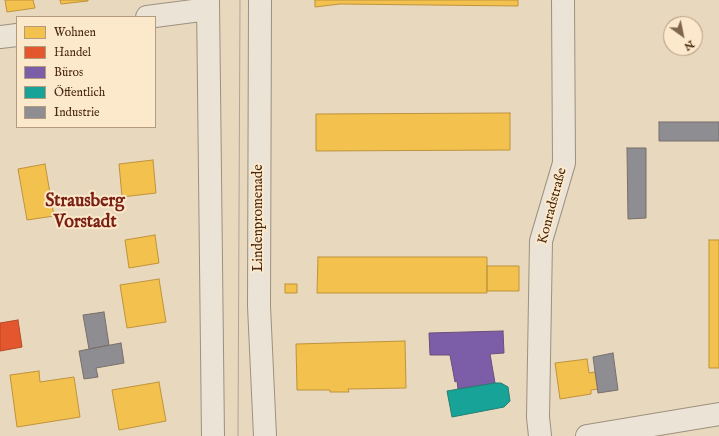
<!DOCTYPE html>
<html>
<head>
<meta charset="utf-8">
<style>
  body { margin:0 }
  #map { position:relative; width:719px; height:436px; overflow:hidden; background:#e8d8be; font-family:"IM FELL English",serif }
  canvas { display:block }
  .legend { position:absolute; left:16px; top:16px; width:140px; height:112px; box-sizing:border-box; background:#fce8ca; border:1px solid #b49b80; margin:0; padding:5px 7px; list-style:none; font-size:12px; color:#472810 }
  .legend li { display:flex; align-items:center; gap:8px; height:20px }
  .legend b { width:20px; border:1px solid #b49b80 }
  .north { position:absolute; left:663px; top:16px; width:40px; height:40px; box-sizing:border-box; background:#fce8ca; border:1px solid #b49b80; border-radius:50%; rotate:147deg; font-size:11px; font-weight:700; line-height:16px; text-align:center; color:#472810 }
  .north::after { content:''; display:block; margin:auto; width:14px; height:18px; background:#7f664d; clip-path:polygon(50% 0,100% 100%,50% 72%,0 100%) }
</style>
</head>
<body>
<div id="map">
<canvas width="719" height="436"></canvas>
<ul class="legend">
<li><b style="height:11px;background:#f2c14e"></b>Wohnen</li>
<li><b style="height:11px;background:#e4572e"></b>Handel</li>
<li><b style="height:11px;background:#7b5ea7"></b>Büros</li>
<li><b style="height:11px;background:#17a398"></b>Öffentlich</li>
<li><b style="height:11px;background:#8d8d92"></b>Industrie</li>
</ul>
<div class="north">N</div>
</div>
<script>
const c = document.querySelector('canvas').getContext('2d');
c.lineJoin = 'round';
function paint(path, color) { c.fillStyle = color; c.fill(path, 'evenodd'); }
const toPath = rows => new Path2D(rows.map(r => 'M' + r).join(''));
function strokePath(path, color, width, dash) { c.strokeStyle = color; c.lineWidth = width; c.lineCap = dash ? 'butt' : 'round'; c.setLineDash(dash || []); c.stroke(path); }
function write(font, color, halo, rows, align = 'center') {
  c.font = font + ' "IM FELL English",serif'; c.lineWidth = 4; c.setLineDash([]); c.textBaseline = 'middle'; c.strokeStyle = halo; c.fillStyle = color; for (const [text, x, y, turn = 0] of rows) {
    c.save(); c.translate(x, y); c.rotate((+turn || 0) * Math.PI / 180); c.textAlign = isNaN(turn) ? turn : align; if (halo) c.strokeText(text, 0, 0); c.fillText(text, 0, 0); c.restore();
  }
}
const homes = toPath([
  [5,0,33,0,35,8,7,12,5,0],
  [60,0,88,0,88,1,61,4,60,0],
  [315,0,518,0,518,6,340,4,315,7,315,0],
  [510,113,510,150,316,151,316,114,510,113],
  [153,160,156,193,122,197,119,164,153,160],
  [45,164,54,216,27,220,18,169,45,164],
  [155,235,159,263,129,268,125,240,155,235],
  [709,240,719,240,719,368,709,368,709,240],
  [318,257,487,257,487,293,317,293,318,257],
  [487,266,519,266,519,291,487,291,487,266],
  [159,279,166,322,127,328,120,285,159,279],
  [285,284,297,284,297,293,285,293,285,284],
  [405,341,406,388,348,389,349,392,330,392,330,390,297,390,296,344,405,341],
  [587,359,589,373,595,372,598,389,591,390,591,394,560,399,555,363,587,359],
  [39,371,40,382,74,377,80,417,17,427,10,375,39,371],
  [159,382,166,421,119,430,112,390,159,382]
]);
const shops = toPath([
  [18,320,22,347,0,351,0,323,18,320]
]);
const offices = toPath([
  [503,331,504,353,490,354,495,383,458,389,457,381,455,382,450,355,430,355,429,333,503,331]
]);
const public = toPath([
  [495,383,501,383,508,387,510,401,504,407,452,417,447,391,495,383]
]);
const industry = toPath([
  [659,122,719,122,719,141,659,141,659,122],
  [627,148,646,148,646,218,628,219,627,148],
  [104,312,109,345,89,349,83,315,104,312],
  [121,343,124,363,96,368,98,377,84,379,79,351,121,343],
  [613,353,618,390,598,393,593,357,613,353]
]);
const minor = toPath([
  [208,0,213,436],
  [260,0,259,306,265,436],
  [147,17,208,9],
  [0,37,17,35],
  [540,436,538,417,541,241,564,163,563,0]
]);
const tertiary = toPath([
  [587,436,719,414]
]);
const tram = toPath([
  [238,436,240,0]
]);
const streetNames = [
  ["Konradstraße",553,206,-75],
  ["Lindenpromenade",259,218,-90]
];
const districtNames = [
  ["Strausberg",85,202],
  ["Vorstadt",85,223]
];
paint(homes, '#f2c14e');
strokePath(homes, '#bf933b', 1);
paint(shops, '#e4572e');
strokePath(shops, '#b54925', 1);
paint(offices, '#7b5ea7');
strokePath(offices, '#6b4e7a', 1);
paint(public, '#17a398');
strokePath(public, '#257e6f', 1);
paint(industry, '#8d8d92');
strokePath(industry, '#786f6b', 1);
strokePath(minor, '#9d907f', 24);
strokePath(tertiary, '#9d907f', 24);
strokePath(minor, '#ebe3d6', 22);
strokePath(tertiary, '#ebe3d6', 22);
strokePath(tram, '#ada398', 1);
write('14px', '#472810', '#fce8ca', streetNames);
write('bold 18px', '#7a1f14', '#fce8ca', districtNames);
</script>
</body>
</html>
